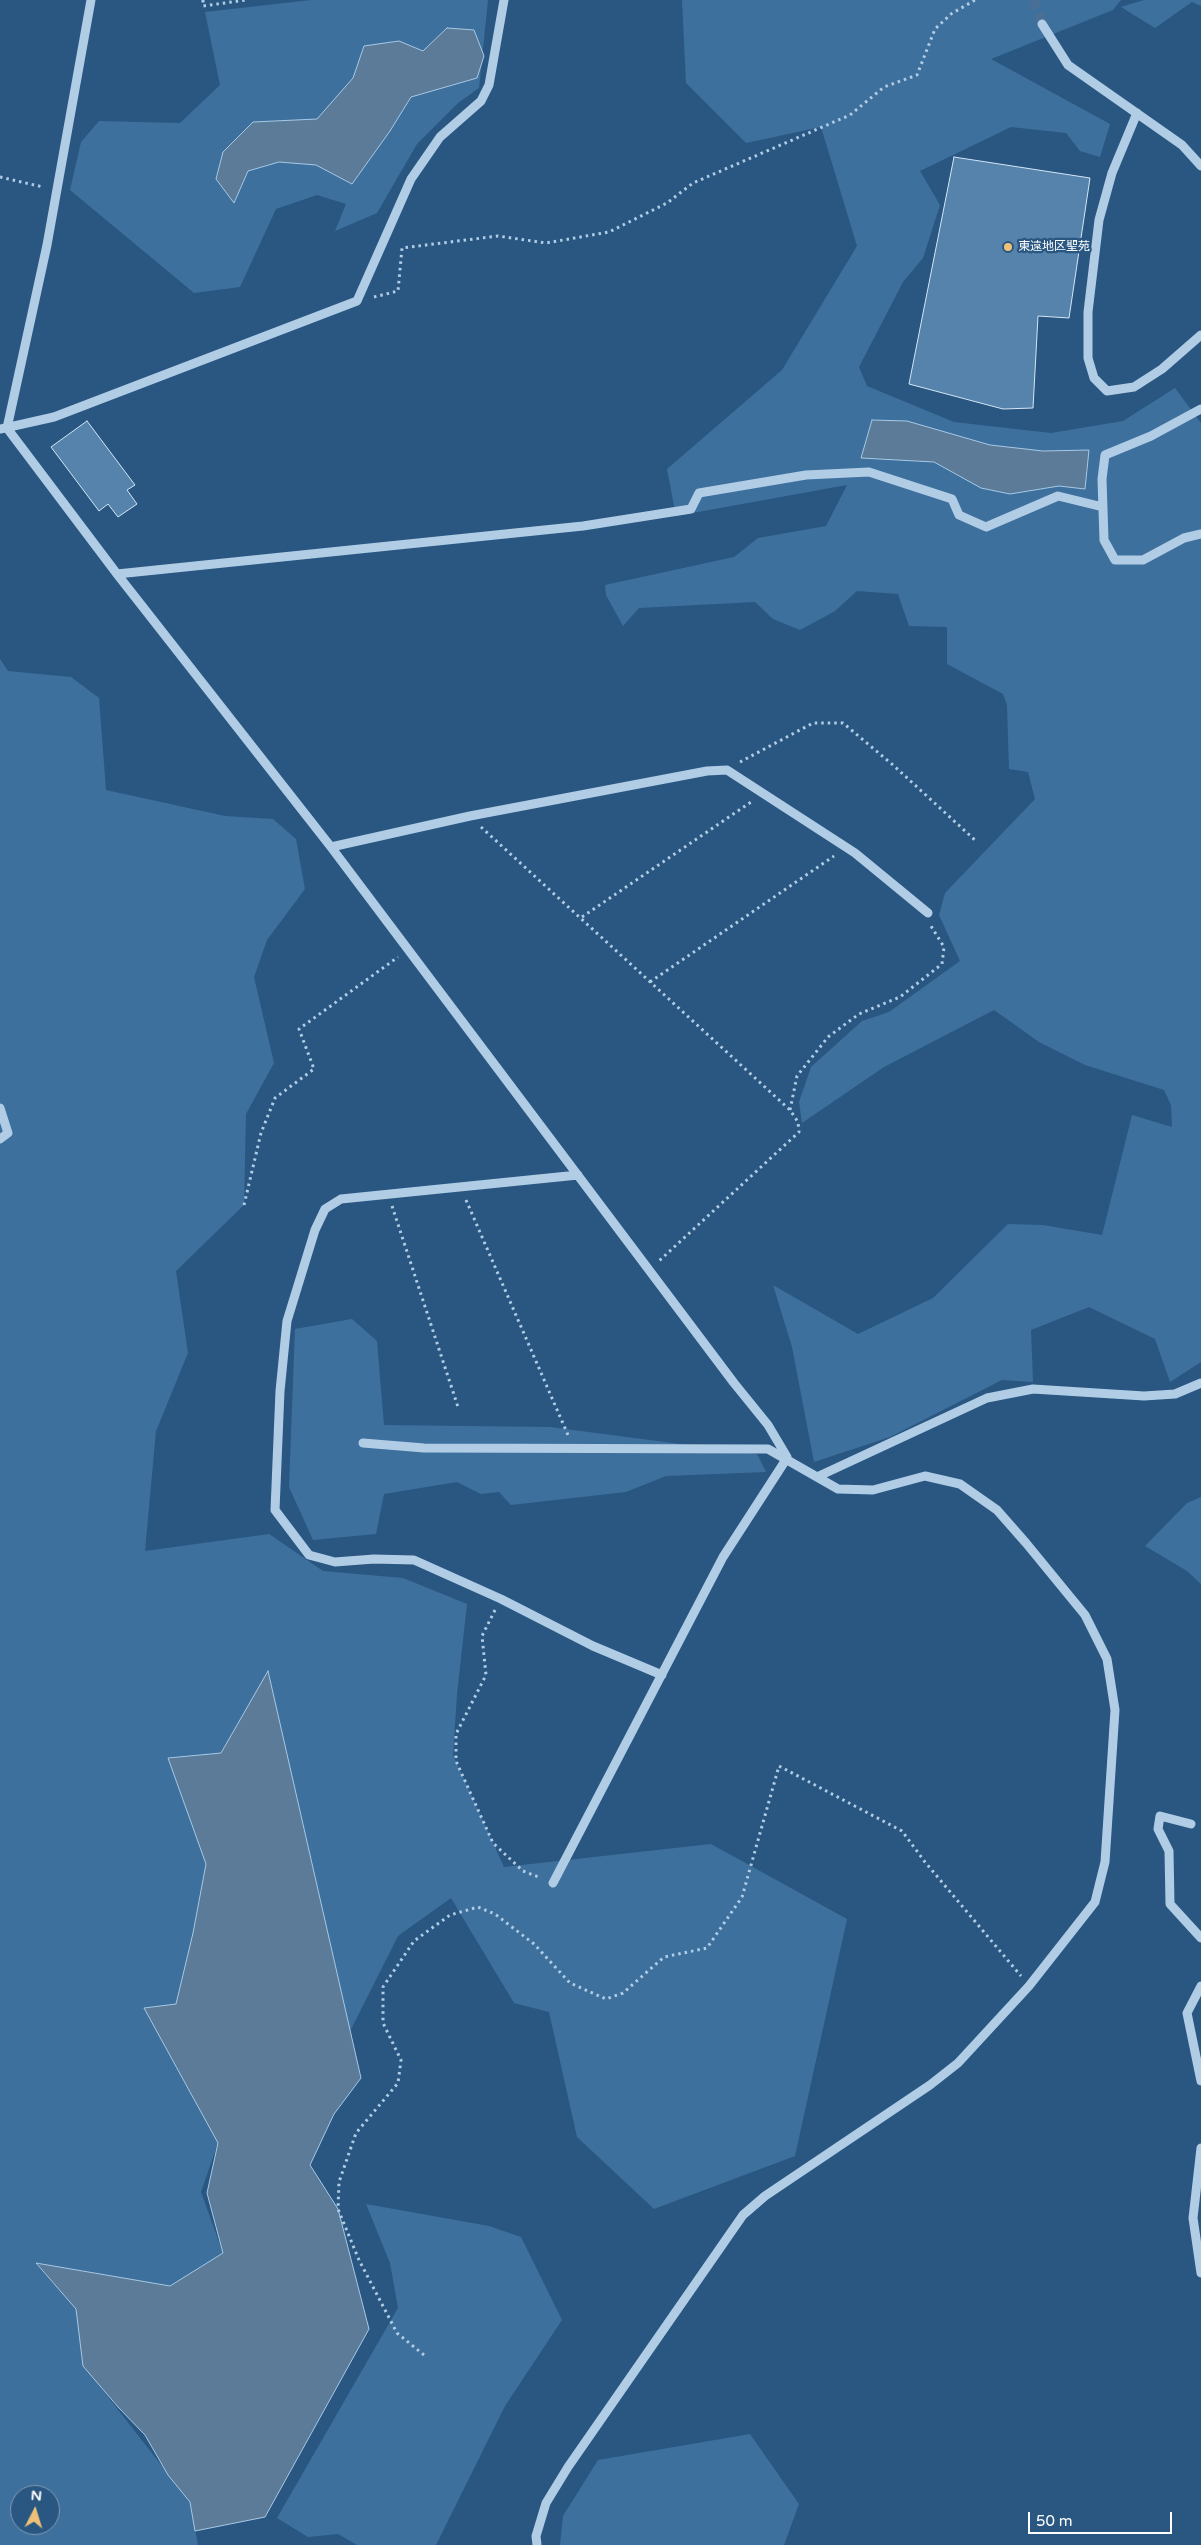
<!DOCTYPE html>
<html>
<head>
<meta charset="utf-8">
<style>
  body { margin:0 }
  #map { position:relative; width:1201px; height:2545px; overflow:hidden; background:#295781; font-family:"Varela Round",sans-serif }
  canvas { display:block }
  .north { position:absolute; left:10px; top:2485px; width:50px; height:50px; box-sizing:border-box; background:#295781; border:1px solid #7f9ab3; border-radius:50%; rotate:5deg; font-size:14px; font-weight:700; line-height:20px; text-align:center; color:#fff }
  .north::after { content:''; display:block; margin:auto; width:18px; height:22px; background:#edc278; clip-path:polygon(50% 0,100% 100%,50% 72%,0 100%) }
  .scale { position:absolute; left:1028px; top:2512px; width:144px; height:22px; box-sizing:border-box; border:2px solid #fff; border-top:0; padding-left:6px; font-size:15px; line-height:18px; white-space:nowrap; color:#fff; -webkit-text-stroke:4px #295781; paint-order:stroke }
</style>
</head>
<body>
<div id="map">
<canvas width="1201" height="2545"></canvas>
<div class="north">N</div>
<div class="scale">50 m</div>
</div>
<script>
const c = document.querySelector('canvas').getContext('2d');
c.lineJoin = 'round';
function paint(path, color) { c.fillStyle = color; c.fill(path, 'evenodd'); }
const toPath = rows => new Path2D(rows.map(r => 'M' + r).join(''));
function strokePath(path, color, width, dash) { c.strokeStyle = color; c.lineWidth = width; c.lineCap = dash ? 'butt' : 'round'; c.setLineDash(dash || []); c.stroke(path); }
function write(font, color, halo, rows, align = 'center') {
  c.font = font + ' "Varela Round","Noto Sans JP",sans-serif'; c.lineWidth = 4.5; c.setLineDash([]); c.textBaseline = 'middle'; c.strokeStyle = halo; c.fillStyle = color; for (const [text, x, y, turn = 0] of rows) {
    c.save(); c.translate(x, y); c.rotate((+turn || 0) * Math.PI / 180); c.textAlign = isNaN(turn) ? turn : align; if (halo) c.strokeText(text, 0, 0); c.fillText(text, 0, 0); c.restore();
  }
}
const green = toPath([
  [311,0,488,0,479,88,458,103,417,144,377,213,335,231,346,204,317,195,276,209,240,287,194,293,70,190,81,142,99,121,180,123,220,85,205,12],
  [682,0,1121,0,1113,10,991,59,1110,124,1100,157,1080,151,1066,133,1011,127,920,171,940,205,923,258,903,282,859,367,867,386,954,422,1051,433,1123,421,1175,388,1201,423,1201,1362,1170,1382,1155,1339,1089,1307,1031,1330,1033,1382,1002,1380,890,1437,814,1462,792,1347,773,1285,858,1334,933,1298,1008,1224,1043,1225,1102,1235,1132,1115,1172,1127,1171,1105,1164,1090,1085,1065,1039,1042,994,1010,884,1067,802,1123,799,1102,811,1067,862,1021,889,1012,960,961,939,915,945,893,1035,799,1028,772,1009,769,1007,705,1003,694,947,664,947,627,909,626,898,594,857,591,835,611,800,630,773,619,755,602,639,608,623,626,606,595,605,585,734,557,758,538,826,526,847,485,676,516,667,469,782,370,857,246,821,127,746,143,686,83],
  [1144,0,1201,0,1201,6,1192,2,1155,28,1121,7],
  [0,659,8,671,71,677,99,698,106,790,225,816,273,819,296,839,305,889,267,940,254,977,274,1063,246,1114,244,1205,176,1271,188,1353,156,1431,145,1551,269,1534,323,1571,403,1578,467,1604,457,1694,453,1755,504,1867,711,1844,847,1919,795,2156,654,2209,577,2137,549,2012,514,2003,451,1898,398,1936,326,2079,144,2008,218,2143,201,2192,223,2253,170,2286,36,2264,76,2309,98,2384,190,2502,198,2545,0,2545],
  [20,2495,50,2495,50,2525,20,2525],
  [352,1319,377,1341,384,1425,550,1427,757,1454,766,1472,666,1476,626,1492,511,1505,499,1492,481,1494,457,1482,384,1494,376,1534,313,1540,289,1487,295,1329],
  [1201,1497,1201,1584,1187,1571,1145,1546,1187,1503],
  [366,2204,489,2226,521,2237,562,2320,505,2406,436,2545,357,2545,338,2534,308,2537,277,2518,398,2308,390,2263],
  [750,2434,799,2504,784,2545,560,2545,563,2516,598,2460]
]);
const water = toPath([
  [447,28,474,30,484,56,477,78,411,97,390,131,352,184,316,165,279,162,248,171,234,203,216,179,223,152,253,122,317,119,353,78,364,46,399,41,423,51,447,28],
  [872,420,907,421,990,445,1043,451,1089,450,1085,489,1059,486,1010,494,981,488,934,462,861,458,872,420],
  [268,1671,361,2078,334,2114,310,2165,338,2209,369,2329,265,2517,195,2531,190,2502,168,2475,145,2435,118,2407,83,2366,76,2309,36,2263,170,2286,223,2253,207,2193,218,2143,144,2008,176,2004,193,1933,206,1864,168,1758,221,1753,268,1671]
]);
const building = toPath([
  [954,157,1090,178,1069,318,1038,316,1033,408,1003,409,909,384,954,157],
  [87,421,135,485,127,490,137,504,118,517,108,504,99,511,51,447,87,421]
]);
const minorTunnel = toPath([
  [1034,0,1042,24]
]);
const path = toPath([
  [203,0,203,6,246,0],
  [0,177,43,187],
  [374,297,398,291,402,248,498,236,546,243,609,232,667,203,693,183,850,115,884,87,917,75,935,29,951,14,975,0],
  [740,762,813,723,843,723,893,765,976,841],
  [481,827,790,1110,798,1122,799,1132,659,1261],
  [582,917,751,802],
  [650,982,834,856],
  [790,1110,797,1076,828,1037,859,1014,900,997,942,964,944,947,931,926],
  [466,1200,568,1435],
  [244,1205,261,1133,275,1098,314,1069,299,1029,398,957],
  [392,1206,458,1407],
  [495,1610,482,1636,486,1675,456,1734,456,1761,493,1843,523,1871,541,1878],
  [424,2355,397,2333,359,2260,338,2209,339,2182,356,2133,398,2083,401,2060,383,2023,383,1987,414,1941,450,1915,478,1907,495,1914,534,1944,570,1983,606,1999,623,1993,664,1957,707,1948,742,1897,779,1766,902,1831,925,1862,1021,1976]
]);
const minor = toPath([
  [91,0,47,245,7,428,117,574,331,847,734,1383,768,1425,787,1457],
  [1042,24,1068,65,1182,145,1201,166],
  [1137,113,1112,173,1099,220,1088,312,1088,358,1094,378,1107,391,1134,387,1162,369,1201,335],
  [1201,409,1151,436,1105,455,1102,479,1104,540,1115,560,1143,560,1184,538,1201,534],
  [0,429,54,417,357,301,411,179,440,137,481,101,489,85,504,0],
  [117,574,583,526,691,509,699,493,806,475,869,472,952,499,959,515,986,527,1058,496,1103,507],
  [331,847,470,816,707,771,727,770,855,853,928,913],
  [0,1108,8,1133,0,1139],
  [578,1175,341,1199,325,1209,315,1230,287,1321,280,1391,275,1510,309,1555,335,1562,374,1559,414,1560,501,1599,593,1646,662,1675],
  [363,1443,424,1448,768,1449,838,1489,873,1490,925,1476,960,1484,997,1510,1026,1543,1085,1615,1107,1659,1115,1710,1105,1862,1095,1902,1029,1986,958,2063,930,2085,765,2196,743,2215,568,2467,546,2503,536,2536,537,2545],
  [819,1476,987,1398,1033,1389,1144,1396,1175,1394,1201,1383],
  [1191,1824,1160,1816,1158,1829,1169,1851,1170,1904,1201,1938],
  [553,1883,723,1557,787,1458],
  [1201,1986,1187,2013,1201,2081],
  [1201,2148,1193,2218,1201,2273]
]);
const markers = [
  [1008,247,5,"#edc278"]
];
const poiNames = [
  ["東遠地区聖苑",1018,247]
];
paint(green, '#3e709e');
paint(water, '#5b7b98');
strokePath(water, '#a6c9e6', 1);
paint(building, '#5683ac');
strokePath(building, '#d4e6f5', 1);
strokePath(minorTunnel, '#497094', 9, [9, 4.5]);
strokePath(path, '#b1cde6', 3, [2.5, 4]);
strokePath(minor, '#b1cde6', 9);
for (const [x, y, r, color] of markers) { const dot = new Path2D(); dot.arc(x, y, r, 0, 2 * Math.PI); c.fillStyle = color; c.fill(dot); strokePath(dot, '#295781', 2); }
write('12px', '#fff', '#295781', poiNames, 'left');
</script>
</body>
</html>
